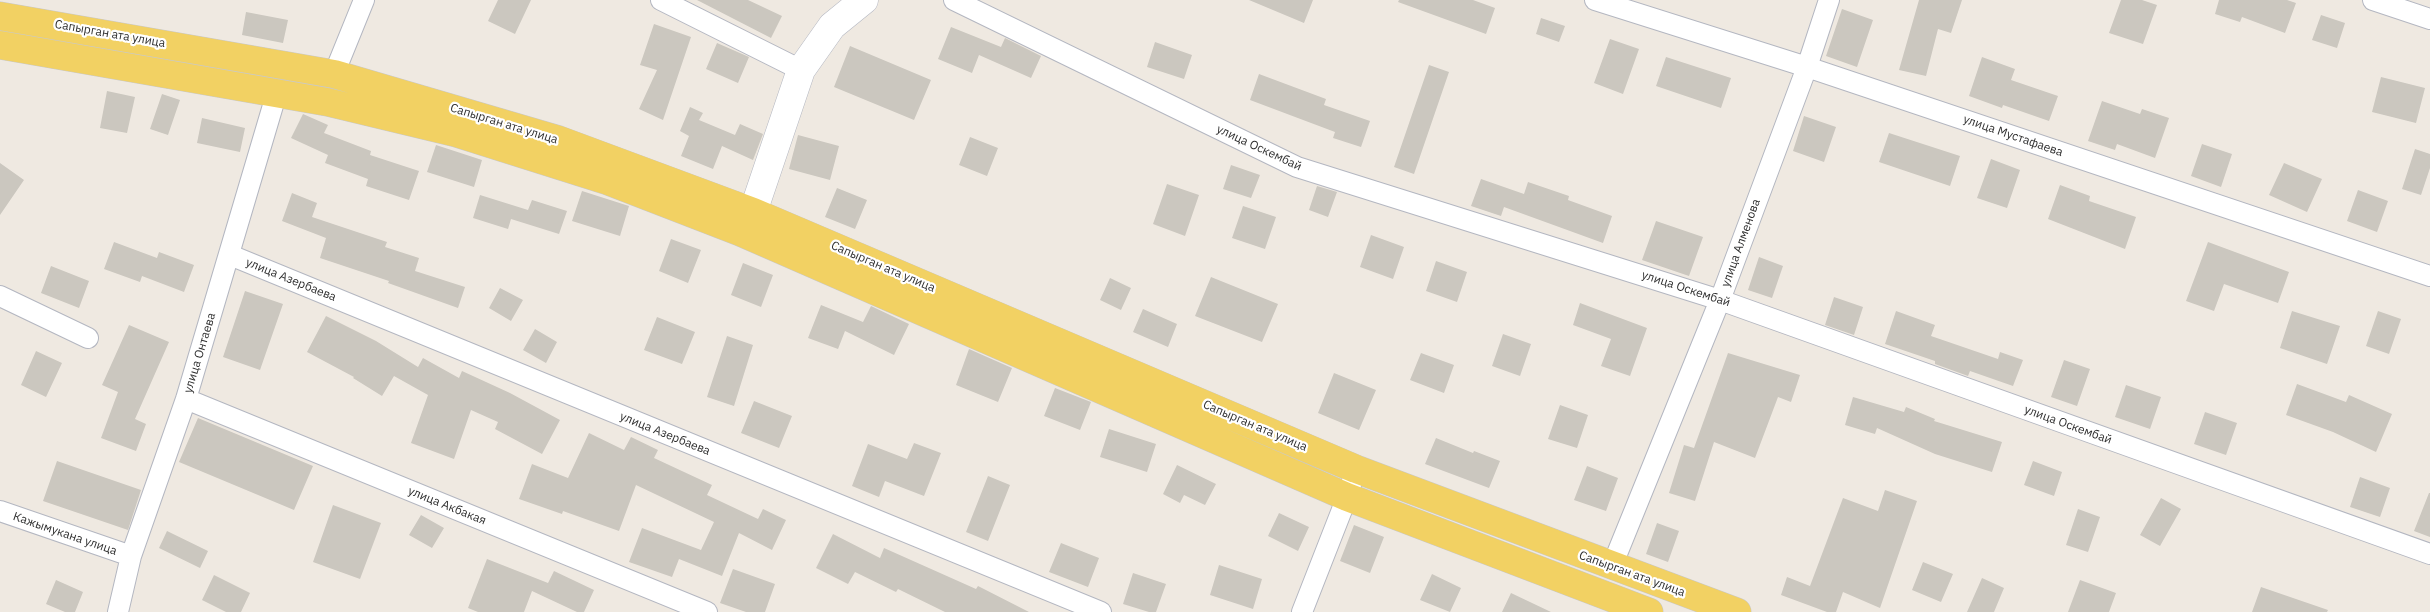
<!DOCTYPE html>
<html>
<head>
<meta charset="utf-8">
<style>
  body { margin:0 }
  canvas { display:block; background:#efe9e1 }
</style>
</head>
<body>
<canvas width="2430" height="612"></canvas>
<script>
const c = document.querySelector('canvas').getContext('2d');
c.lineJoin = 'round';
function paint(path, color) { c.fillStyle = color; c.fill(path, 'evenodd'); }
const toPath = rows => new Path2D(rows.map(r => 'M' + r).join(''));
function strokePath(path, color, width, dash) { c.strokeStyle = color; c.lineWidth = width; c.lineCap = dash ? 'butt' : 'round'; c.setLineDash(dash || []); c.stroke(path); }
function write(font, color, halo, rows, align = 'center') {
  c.font = font + ' "IBM Plex Sans",sans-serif'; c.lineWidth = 4.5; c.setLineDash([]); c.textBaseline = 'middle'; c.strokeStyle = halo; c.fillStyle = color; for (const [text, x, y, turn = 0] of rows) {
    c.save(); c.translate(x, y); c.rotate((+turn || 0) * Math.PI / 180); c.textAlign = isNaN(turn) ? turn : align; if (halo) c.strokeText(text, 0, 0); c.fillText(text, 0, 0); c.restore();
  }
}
const building = toPath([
  [498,0,531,0,515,34,488,21],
  [697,0,748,0,782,16,771,38],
  [1249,0,1313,0,1304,23],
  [1399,0,1473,0,1495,8,1486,34,1398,2],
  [1919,0,1962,0,1951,33,1938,29,1926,76,1899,70],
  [2121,0,2142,0,2157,5,2143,44,2109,33],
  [2219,0,2287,0,2296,3,2285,33,2242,17,2240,22,2215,14],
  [1842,9,1873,20,1857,67,1826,56],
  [246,12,288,20,283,43,242,35],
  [2321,15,2345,23,2337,48,2312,40],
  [1541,18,1565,26,1559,42,1536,34],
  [654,24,691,37,663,120,639,109,657,70,640,65],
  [951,27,1001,47,1005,38,1041,56,1031,78,979,55,972,73,938,59],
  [1610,39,1639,49,1623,94,1594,83],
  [1155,42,1192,55,1184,79,1147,67],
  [717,43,749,57,738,83,706,69],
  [850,46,931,80,914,120,834,87],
  [1666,57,1731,78,1721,108,1656,86],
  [1982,57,2015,69,2011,80,2058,96,2049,121,2003,105,2002,108,1969,96],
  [1429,65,1449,72,1414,174,1394,167],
  [1259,74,1326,99,1324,105,1370,121,1361,147,1333,138,1335,132,1250,100],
  [2381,77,2425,88,2416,123,2372,112],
  [107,91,135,97,127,133,100,128],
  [162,94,180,100,168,135,150,129],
  [2102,101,2140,114,2142,109,2169,118,2155,158,2117,144,2115,150,2088,141],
  [690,107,703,113,699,120,735,135,740,124,763,134,753,160,722,146,713,169,681,156,689,136,680,131],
  [303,114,328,125,324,133,371,151,370,155,419,171,409,200,366,186,368,179,325,163,328,155,291,138],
  [1804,116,1836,127,1824,162,1793,151],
  [202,118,245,128,240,152,197,143],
  [1889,133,1960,156,1950,186,1879,162],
  [798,135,839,146,830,180,789,169],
  [970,137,998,148,987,176,959,165],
  [2202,144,2232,154,2221,187,2191,176],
  [436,145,482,160,474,187,427,172],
  [2415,149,2430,154,2430,168,2421,195,2402,189],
  [1991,159,2020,170,2007,208,1977,198],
  [0,163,24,180,0,215],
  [2284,163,2322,179,2307,212,2269,195],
  [1231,165,1260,175,1251,198,1223,189],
  [1481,179,1524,194,1528,182,1569,196,1568,200,1612,216,1603,243,1504,207,1501,216,1471,206],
  [1167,184,1199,195,1185,236,1153,224],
  [2060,185,2090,196,2089,201,2136,217,2125,249,2048,219],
  [1317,186,1337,192,1328,217,1309,210],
  [837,188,867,200,855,229,825,217],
  [2358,190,2388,201,2377,232,2347,221],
  [582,191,629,206,620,236,572,221],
  [292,193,317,203,312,217,387,242,385,247,419,258,415,271,465,287,458,308,388,283,389,281,320,258,326,238,282,221],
  [480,195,528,210,532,200,567,211,559,234,511,219,508,229,473,218],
  [1243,206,1276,217,1265,249,1232,238],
  [1656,221,1703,237,1689,276,1642,260],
  [1371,235,1404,247,1393,279,1360,267],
  [671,239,701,250,688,283,659,271],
  [114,242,157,258,159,252,194,265,184,292,142,276,140,282,104,269],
  [2208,242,2289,272,2278,303,2224,284,2214,311,2186,301],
  [1759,257,1783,266,1772,298,1748,290],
  [1436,261,1467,272,1457,302,1426,291],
  [743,263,773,275,761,307,731,295],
  [51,266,89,281,79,308,41,293],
  [1211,277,1278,304,1262,342,1195,316],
  [1110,278,1131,288,1121,310,1100,300],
  [500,288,523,300,511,321,489,308],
  [245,291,283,304,260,370,223,357],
  [1834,297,1863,307,1854,335,1825,325],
  [1580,303,1647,328,1630,376,1601,366,1611,339,1573,325],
  [821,305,863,322,871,306,909,324,894,355,845,331,838,349,808,338],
  [1143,309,1177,324,1168,347,1133,332],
  [1896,311,1935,325,1931,336,1998,359,2000,352,2023,360,2013,386,1970,371,1968,376,1935,364,1935,361,1885,344],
  [2292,311,2340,326,2327,364,2280,348],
  [2378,311,2401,319,2389,354,2366,346],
  [326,316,376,341,418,367,423,358,459,378,462,371,510,393,560,420,542,454,495,429,498,422,471,410,454,459,411,443,428,395,394,376,382,396,353,378,354,377,307,352],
  [657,317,695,332,682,364,644,350],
  [129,325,169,342,135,419,146,424,136,451,101,438,118,392,102,385],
  [535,329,557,342,546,363,523,350],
  [1503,334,1531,344,1520,376,1492,366],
  [727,336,753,345,734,406,707,397],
  [969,349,1012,368,998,402,956,385],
  [36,351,62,363,46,397,21,385],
  [1421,353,1454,365,1444,393,1410,380],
  [1728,353,1800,375,1791,402,1778,397,1755,458,1714,442,1695,501,1669,493,1684,445,1694,448],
  [2064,360,2090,369,2077,406,2051,397],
  [1334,373,1376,390,1359,430,1318,413],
  [2297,384,2346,402,2349,395,2392,414,2376,452,2333,432,2286,415],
  [2126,385,2161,397,2150,429,2115,417],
  [1055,388,1091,402,1080,430,1044,416],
  [1853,397,1904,412,1906,407,1935,419,1934,421,2002,442,1992,472,1935,454,1877,428,1875,434,1845,425],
  [754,401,792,416,779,448,741,433],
  [1560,405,1588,415,1577,448,1548,439],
  [2205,412,2237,423,2226,455,2194,444],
  [198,418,313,466,294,510,179,462],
  [1109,429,1156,444,1147,472,1100,457],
  [589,433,624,450,631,437,658,450,654,458,712,485,707,495,758,519,763,509,786,520,772,550,739,533,722,576,679,559,672,577,629,562,642,528,701,550,714,522,636,485,619,531,563,511,562,514,519,499,532,464,568,478],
  [1436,438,1473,453,1474,451,1500,461,1489,488,1425,464],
  [914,443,941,453,924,496,885,481,879,497,852,486,868,444,907,459],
  [57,461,141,490,128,530,43,501],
  [2033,461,2062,472,2054,496,2024,485],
  [1177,465,1216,484,1205,505,1184,495,1180,503,1163,494],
  [1587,466,1618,478,1606,511,1574,500],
  [988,476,1010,485,988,541,966,532],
  [2360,477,2390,488,2380,517,2350,507],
  [1885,490,1917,501,1880,608,1843,592,1836,612,1827,612,1781,595,1787,577,1810,586,1843,498,1878,511],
  [2429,493,2430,493,2430,537,2414,531],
  [2161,498,2181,509,2160,546,2140,535],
  [333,505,381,523,360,579,313,562],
  [2078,509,2100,517,2088,552,2066,545],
  [1279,513,1309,527,1298,551,1268,536],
  [421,515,444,528,432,548,409,535],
  [1657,523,1679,531,1668,562,1646,554],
  [1354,525,1384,537,1370,573,1340,561],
  [167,531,208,551,200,568,159,548],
  [833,534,880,558,884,548,976,589,978,586,1029,612,945,612,898,589,896,592,855,572,848,584,816,568],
  [1061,543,1099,558,1088,587,1049,572],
  [487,559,548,583,554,571,594,590,584,612,577,612,532,591,524,612,478,612,468,608],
  [1923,562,1953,574,1941,602,1912,590],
  [1219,565,1262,579,1253,609,1210,595],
  [733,569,775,584,765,612,746,612,720,603],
  [1133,573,1166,584,1156,612,1149,612,1123,604],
  [1432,574,1461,588,1450,612,1420,600],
  [214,575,250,593,241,612,226,612,202,600],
  [1982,578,2004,588,1994,612,1967,612],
  [56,580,83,592,75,612,65,612,46,604],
  [2080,580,2116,593,2109,612,2068,612],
  [2261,587,2328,610,2327,612,2252,612],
  [1511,593,1551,612,1502,612]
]);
const street = toPath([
  [661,0,801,70],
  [954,0,1297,167,1720,300,2430,554],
  [1595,0,1807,67,2430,276],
  [2373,0,2430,19],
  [334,74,364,0],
  [230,255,1101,612],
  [0,296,88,338],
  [186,399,707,612],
  [0,511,131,556],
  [1612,566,1720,300,1807,67,1829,0],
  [118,612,131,556,186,399,277,92],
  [1302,612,1347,497,1356,469]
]);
const secondary = toPath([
  [753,212,801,70,832,26,864,0]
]);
const primary = toPath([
  [0,16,334,74,559,140,753,212,1356,469,1737,612],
  [0,45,327,102,456,133,608,181,740,232,1347,497,1649,612]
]);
const streetNames = [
  ["Сапырган ата улица",110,34,10],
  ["Сапырган ата улица",504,124,17],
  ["улица Мустафаева",2013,136,19],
  ["улица Оскембай",1259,148,25],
  ["улица Алменова",1741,243,-70],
  ["Сапырган ата улица",883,267,23],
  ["улица Азербаева",291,280,22],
  ["улица Оскембай",1686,289,18],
  ["улица Онтаева",200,353,-73],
  ["улица Оскембай",2068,425,20],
  ["Сапырган ата улица",1255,426,23],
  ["улица Азербаева",665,434,22],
  ["улица Акбакая",447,506,22],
  ["Кажымукана улица",65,534,19],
  ["Сапырган ата улица",1632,574,20]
];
paint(building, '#cbc7bf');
strokePath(street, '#b4b7c1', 22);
strokePath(secondary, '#b4b7c1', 29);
strokePath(primary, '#c9c9c9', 29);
strokePath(street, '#fff', 20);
strokePath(secondary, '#fff', 28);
strokePath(primary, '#f2d163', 28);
write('12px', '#2e2e2e', '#fff', streetNames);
</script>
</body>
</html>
